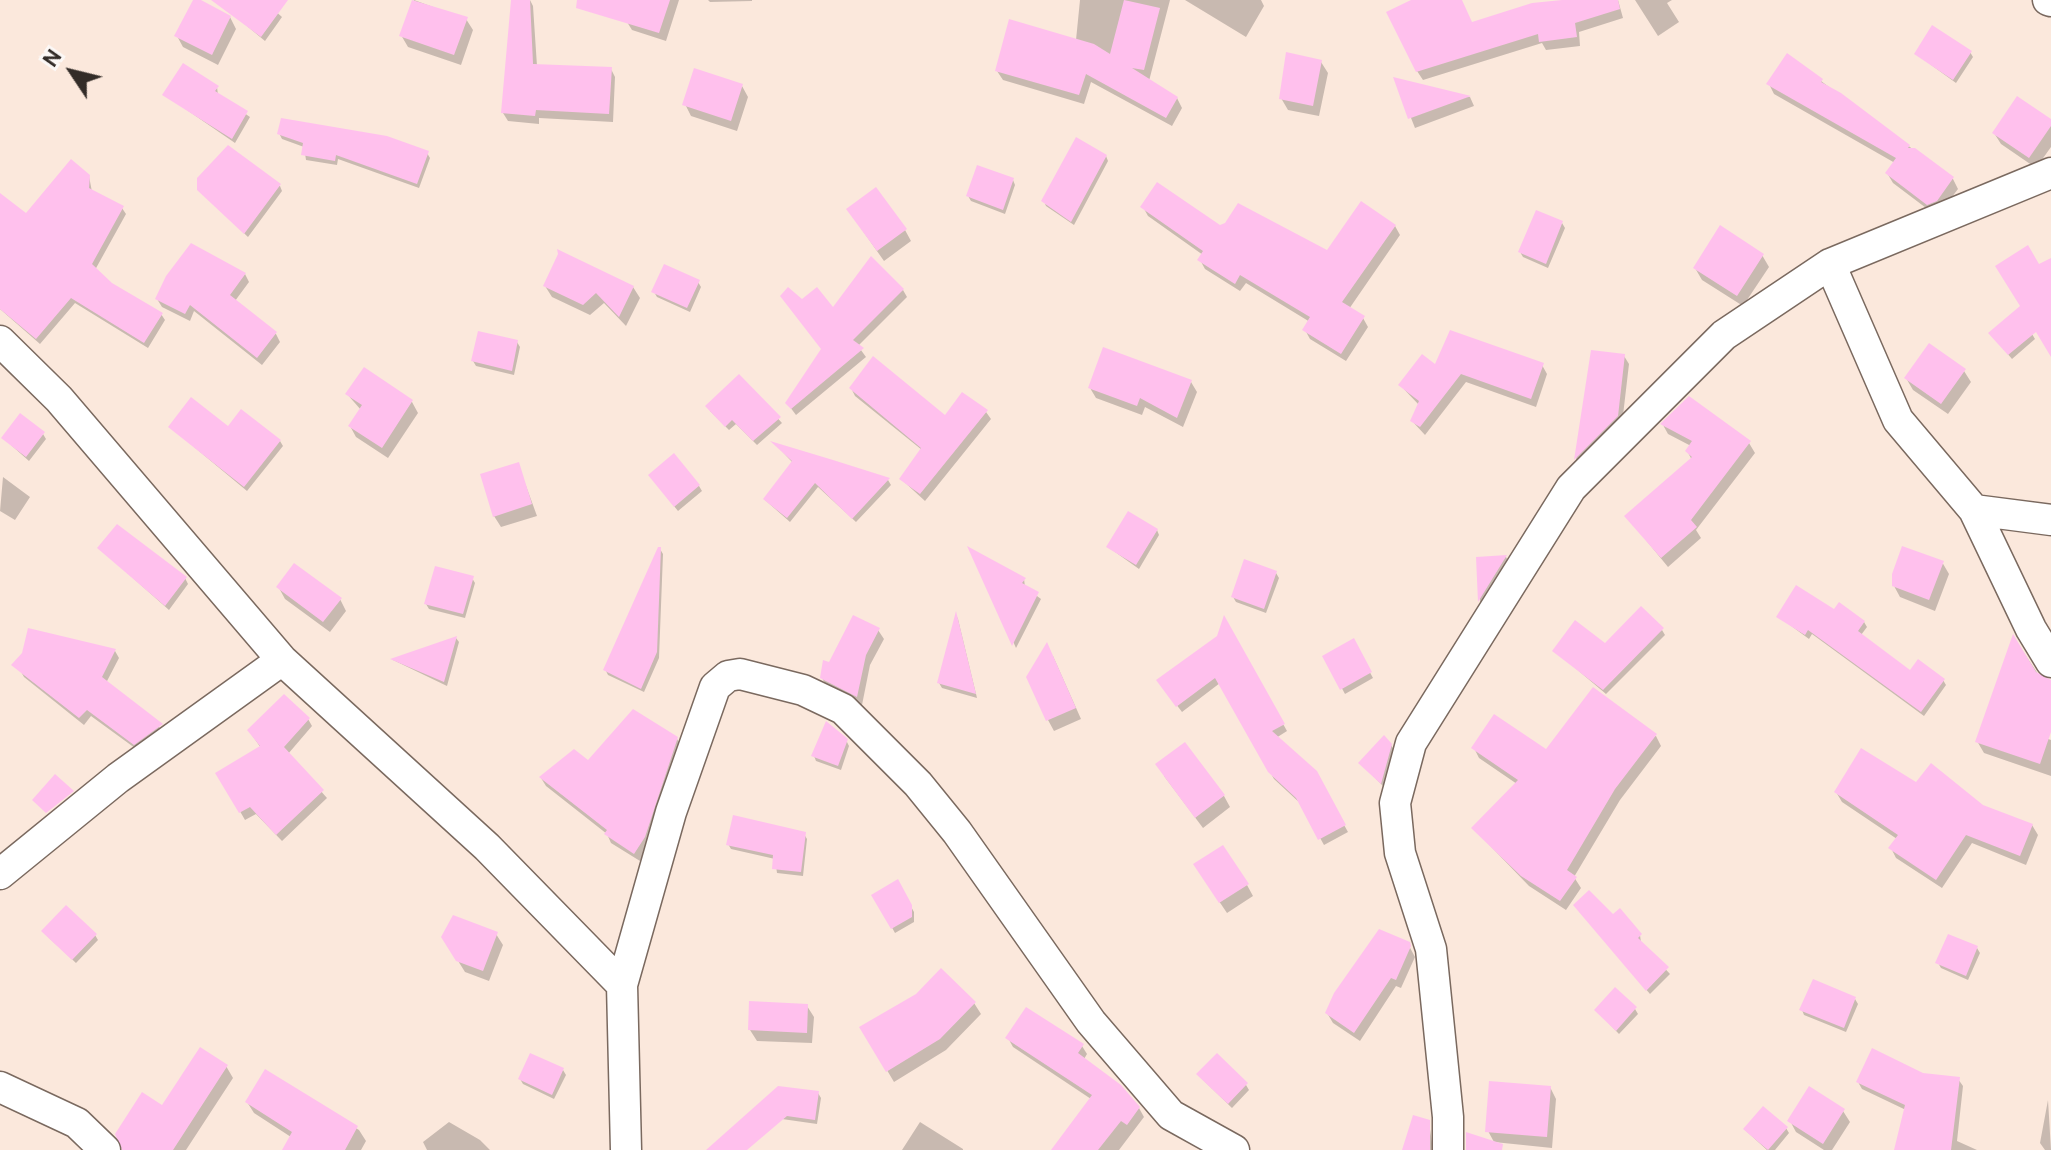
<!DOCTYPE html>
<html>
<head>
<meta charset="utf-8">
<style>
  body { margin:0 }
  #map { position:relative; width:2051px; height:1150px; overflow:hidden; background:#fbe8dc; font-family:Cabin,sans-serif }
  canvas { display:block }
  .north { position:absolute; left:32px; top:32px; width:80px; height:80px; -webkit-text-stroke:6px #fcf8f6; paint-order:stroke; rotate:305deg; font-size:22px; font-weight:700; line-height:32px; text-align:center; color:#332c28 }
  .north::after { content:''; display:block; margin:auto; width:28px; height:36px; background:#332c28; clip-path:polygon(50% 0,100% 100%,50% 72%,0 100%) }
</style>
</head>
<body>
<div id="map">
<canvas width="2051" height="1150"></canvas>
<div class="north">N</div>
</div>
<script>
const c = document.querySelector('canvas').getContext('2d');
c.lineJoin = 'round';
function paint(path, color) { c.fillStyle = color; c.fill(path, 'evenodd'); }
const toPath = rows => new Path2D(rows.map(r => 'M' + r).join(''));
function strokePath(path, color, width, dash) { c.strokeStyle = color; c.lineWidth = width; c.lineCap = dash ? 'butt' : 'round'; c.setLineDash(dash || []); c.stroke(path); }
const shadow = toPath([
  [195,0,230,17,236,29,218,65,183,47,177,36],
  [249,0,263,0,282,17,265,41,236,17],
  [414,0,466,19,473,30,461,65,408,47,401,35],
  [513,0,530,0,533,6,537,66,611,69,615,77,613,122,539,118,539,124,508,121,503,113],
  [627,0,679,0,666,41,632,30,627,22],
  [708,0,752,0,752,1,710,2],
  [1080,0,1170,0,1149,81,1177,98,1182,108,1172,126,1091,82,1084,104,1003,80,997,71,1076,40],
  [1185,0,1261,0,1264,6,1246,37],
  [1416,0,1461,0,1472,24,1580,0,1618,0,1623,18,1579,32,1580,46,1546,50,1542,43,1423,80,1417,71],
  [1635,0,1672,0,1667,3,1679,22,1658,36],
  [1970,52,1973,57,1956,83,1916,54],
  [1321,62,1328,73,1319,116,1288,110,1281,98],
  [1396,80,1470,97,1474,106,1415,128],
  [1821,81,1953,179,1958,189,1942,210,1934,214,1893,183,1887,173,1895,163,1774,94,1769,84],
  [742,86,748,97,737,131,691,116,685,104],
  [217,87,218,95,250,117,235,143,165,95],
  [2051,121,2051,147,2036,168,2001,144,1994,133],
  [279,133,427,153,430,158,419,188,338,159,337,165,306,160,304,147,282,139],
  [1106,156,1108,161,1074,225,1046,206,1044,201],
  [89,176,92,192,122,208,126,214,95,270,111,284,161,314,165,320,148,348,75,303,40,344,0,309,0,195,27,216],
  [1013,180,1015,185,1005,214,971,201,968,196],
  [280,186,282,191,248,237,199,190],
  [1143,207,1328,252,1395,226,1400,235,1349,309,1363,318,1368,327,1346,361,1310,339,1305,330,1310,322,1246,283,1240,291,1205,269,1200,260,1203,255,1148,216],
  [848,210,905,230,911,241,884,261],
  [1562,223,1565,228,1548,268,1523,257,1520,252],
  [1762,255,1769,267,1743,306,1702,280,1695,268],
  [245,274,249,282,235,301,276,334,280,342,262,365,194,311,190,321,162,307,157,299],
  [698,282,701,287,690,312,657,297,654,292],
  [545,286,633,287,640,298,626,326,604,303,590,315,552,297],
  [903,290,907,297,858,346,866,357,796,415,787,403,823,350,802,301,833,311],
  [2032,334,2035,339,2012,359,1994,338],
  [517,342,520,347,514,375,476,366,473,361],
  [1593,352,1624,356,1629,364,1622,424,1580,466,1576,460],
  [1542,365,1547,374,1536,407,1466,382,1425,435,1412,421,1419,405,1400,385,1436,367],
  [364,370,412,402,418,413,388,458,356,437,350,426,361,410,347,394],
  [1964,371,1971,382,1948,414,1913,390,1906,378],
  [739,376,782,423,757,445,736,424,729,430,710,411],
  [1191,382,1197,392,1183,427,1145,407,1142,415,1096,398,1090,388],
  [851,388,945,418,986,412,991,419,925,501,901,479,922,450,855,396],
  [1663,425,1749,443,1755,453,1696,530,1701,538,1668,567,1627,517,1692,460,1687,451,1691,446,1668,434],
  [170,427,280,441,283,446,247,491],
  [43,434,46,439,29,461,3,438],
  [775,444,888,480,891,485,856,522,818,487,790,522,765,500,793,463],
  [518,464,537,516,501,527,494,516],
  [3,477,30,497,15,520,0,511],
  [653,480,699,486,702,491,678,511],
  [1157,530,1159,535,1139,569,1108,547],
  [99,548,185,578,188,584,169,610],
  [660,549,663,554,659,658,644,692,608,675,605,669],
  [972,550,1024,579,1025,587,1041,599,1016,648],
  [1506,557,1512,568,1485,611,1480,602,1478,559],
  [1942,562,1949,574,1935,611,1900,597,1894,586],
  [1276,573,1279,578,1266,613,1236,602,1233,597],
  [472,578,475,583,465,618,429,609,426,604],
  [279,588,340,599,346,611,330,632,285,599],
  [1835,612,1864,622,1867,627,1861,635,1911,673,1943,680,1946,685,1924,716,1812,634,1809,639,1779,617],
  [957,617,958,619,977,698,942,688,939,683],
  [1225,620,1287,731,1276,738,1315,773,1348,832,1324,845,1301,804,1274,779,1220,683,1182,712,1163,687,1219,637],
  [878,630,884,639,870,665,862,705,827,687,822,678,830,664],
  [1662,630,1665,635,1606,694,1555,651,1605,645],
  [456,638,459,642,447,686,393,660],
  [2014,638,2042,680,2051,682,2051,725,2043,737,2051,740,2051,776,1984,753,1977,741],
  [1353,641,1373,678,1345,694,1325,657],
  [115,651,119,658,106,683,165,732,139,751,91,716,84,725,24,677,20,670],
  [1053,656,1081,719,1054,731,1048,720],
  [308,719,312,726,288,754,327,798,282,841,256,814,245,820,218,773,261,748,249,731],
  [1656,736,1661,746,1620,800,1574,877,1581,888,1566,910,1529,886,1473,828,1517,784,1479,758,1474,748,1546,752],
  [677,739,682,747,649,846,640,861,611,843,607,834,546,786,541,778],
  [846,740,849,746,841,770,816,761,814,756],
  [1391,745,1394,750,1384,787,1360,763],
  [1164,776,1224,796,1230,807,1203,828],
  [1916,785,2032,825,2038,835,2026,865,1972,843,1942,888,1896,858,1891,848,1897,839,1842,802,1836,792],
  [804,834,807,839,803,876,777,873,775,859,731,849,728,844],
  [1202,876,1247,885,1253,896,1227,913],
  [897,882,914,912,914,922,895,933,874,895],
  [1578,910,1613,916,1640,935,1641,943,1670,974,1650,994],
  [496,934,503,945,489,981,465,972,450,948],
  [95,935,98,940,76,963,47,936],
  [1408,944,1415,957,1401,988,1396,986,1360,1041,1333,1023,1327,1013],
  [1977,948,1980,953,1968,980,1941,968,1938,963],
  [1855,999,1858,1004,1846,1032,1804,1015,1802,1010],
  [974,1003,981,1014,946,1050,894,1082,862,1028],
  [807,1006,814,1017,812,1043,757,1041,750,1030],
  [1635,1009,1638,1014,1619,1034,1596,1010],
  [1008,1038,1082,1046,1087,1054,1084,1059,1139,1108,1144,1117,1119,1150,1053,1150,1091,1099,1013,1047],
  [226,1066,233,1078,186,1150,127,1150,162,1108],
  [563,1070,566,1075,554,1099,523,1084,520,1079],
  [266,1072,359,1130,366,1141,361,1150,284,1150,291,1137,254,1113,247,1102],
  [1922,1075,1958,1079,1963,1086,1957,1141,1977,1150,1896,1150,1906,1110,1862,1089,1858,1082],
  [1202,1079,1246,1085,1249,1090,1232,1108],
  [1550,1087,1556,1099,1552,1148,1494,1142,1488,1131],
  [818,1093,821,1098,817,1124,754,1115],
  [2048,1100,2051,1150,2045,1150,2040,1143],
  [1843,1111,1850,1122,1832,1150,1824,1150,1796,1132,1790,1121],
  [449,1122,480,1140,490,1150,427,1150,423,1142],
  [920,1122,963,1149,963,1150,902,1150],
  [1429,1122,1433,1150,1408,1150],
  [1786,1128,1789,1133,1775,1150,1767,1150,1745,1130]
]);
const building = toPath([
  [193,0,201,0,231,16,212,55,174,36],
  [211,0,288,0,261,37],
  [412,0,468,17,454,55,399,36],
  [511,0,530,0,533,64,612,67,609,114,536,110,535,116,501,113],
  [577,0,670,0,659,33,576,8],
  [1124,0,1160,8,1144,70,1132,68,1178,97,1166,118,1086,74,1079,95,995,71,1009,19,1094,44,1110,54],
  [1411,0,1462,0,1472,22,1532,3,1562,0,1618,0,1620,9,1575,23,1577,37,1539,42,1538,34,1416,72,1386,12],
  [1932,25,1972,51,1953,80,1914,54],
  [1286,52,1322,60,1313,106,1279,99],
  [1787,53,1823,79,1821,82,1841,93,1910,145,1908,148,1915,148,1954,177,1937,201,1927,205,1885,173,1896,158,1766,84],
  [183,63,219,86,215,91,248,111,232,139,162,95],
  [694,68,743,84,731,121,682,105],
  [1393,77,1471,96,1408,119],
  [2017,96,2051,119,2051,126,2029,158,1992,133],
  [281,118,387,136,429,151,417,184,336,155,335,161,301,155,303,143,277,134],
  [1076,137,1107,155,1071,222,1041,201],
  [228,145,281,184,244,234,197,190,197,178],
  [71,159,90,175,89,188,124,206,92,264,112,283,163,313,144,343,71,298,36,339,0,309,0,193,26,213],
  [977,165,1014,178,1003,210,966,196],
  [1157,182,1220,225,1225,223,1238,203,1327,250,1361,201,1396,225,1342,302,1365,316,1341,354,1302,330,1310,317,1240,275,1235,284,1197,260,1203,251,1140,207],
  [876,187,907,229,877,251,846,209],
  [1536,210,1563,221,1546,264,1518,252],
  [1720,225,1764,254,1737,296,1693,268],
  [191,243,246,273,230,295,277,332,257,358,190,305,185,314,155,299,166,276],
  [2028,245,2039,264,2051,258,2051,357,2036,332,2008,355,1988,333,2020,306,1995,266],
  [557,249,634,286,619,317,596,293,583,305,543,286,558,254],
  [871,256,904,289,853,340,864,348,791,409,785,403,821,349,780,296,788,287,802,299,817,287,833,307],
  [664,264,700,280,687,308,651,292],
  [1450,330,1544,363,1531,399,1461,374,1420,427,1410,421,1419,401,1398,385,1422,354,1435,364],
  [478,331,518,340,512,371,471,361],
  [1929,343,1966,369,1941,404,1904,378],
  [1103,347,1192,380,1177,418,1140,398,1137,406,1088,388],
  [1591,350,1625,354,1618,416,1574,460],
  [873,356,945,415,962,392,988,410,920,494,899,479,921,448,849,388],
  [364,367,413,400,382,448,348,426,362,405,345,394],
  [739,374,781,417,753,441,732,420,725,427,705,406],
  [1689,396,1751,441,1691,520,1697,527,1661,558,1624,516,1692,457,1685,451,1692,441,1660,424],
  [191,397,228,426,241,409,281,440,244,487,168,427],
  [20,413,45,432,26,457,1,438],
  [770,441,833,460,890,478,852,519,815,483,787,518,763,499,792,461],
  [674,453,700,485,674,507,648,475],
  [519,462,532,504,493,517,480,474],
  [1128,511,1158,529,1136,565,1106,547],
  [117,524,187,577,165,606,97,548],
  [967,546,1026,578,1022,583,1039,592,1012,646],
  [1902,546,1944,561,1929,600,1892,586,1892,574],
  [658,547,661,547,657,652,641,689,603,670],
  [1507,555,1478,602,1476,557],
  [1244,559,1277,571,1264,609,1231,597],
  [294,563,342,598,323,622,276,587],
  [435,566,474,576,463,614,424,604],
  [1796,585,1834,609,1839,602,1865,621,1858,631,1910,670,1918,659,1945,679,1921,712,1808,630,1805,635,1776,617],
  [1641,606,1664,628,1603,690,1552,651,1575,620,1605,643],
  [956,611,976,694,937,683],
  [853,615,880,628,866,655,857,697,820,678,823,660,829,662],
  [1224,615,1285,724,1272,731,1317,771,1346,825,1318,840,1296,798,1268,772,1215,678,1176,707,1156,680,1217,636],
  [28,628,116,649,102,677,163,724,134,745,87,710,79,718,11,665,22,653],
  [2013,634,2036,672,2051,680,2051,732,2040,764,1975,742],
  [457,636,444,682,390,659],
  [1354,638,1372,672,1340,690,1322,656],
  [1047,642,1076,708,1046,721,1026,677],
  [1593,687,1657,734,1615,789,1567,870,1577,877,1560,901,1521,876,1471,828,1518,780,1471,748,1494,714,1546,749],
  [284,694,310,718,284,747,324,790,276,835,250,807,239,813,215,773,260,746,247,730],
  [633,709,678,737,645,837,634,854,604,834,607,830,539,777,574,749,588,760],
  [826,721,848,739,838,766,811,756],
  [1384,735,1392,744,1381,784,1358,763],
  [1185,742,1225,795,1195,818,1155,764],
  [1861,748,1916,782,1931,763,1983,805,2033,824,2020,856,1966,835,1936,880,1888,848,1898,835,1834,792],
  [55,774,74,791,46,813,32,800],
  [733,815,806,832,801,872,772,869,773,855,726,845],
  [1223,845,1249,884,1219,903,1193,864],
  [898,879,912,905,912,917,891,929,871,895],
  [1589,890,1613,914,1620,908,1642,934,1638,938,1669,967,1646,991,1573,905],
  [66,905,97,934,72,960,41,931],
  [453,915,498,932,483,971,456,961,441,937],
  [1379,929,1410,942,1411,946,1396,980,1391,978,1354,1033,1325,1013,1334,993],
  [1948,934,1978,946,1966,976,1935,963],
  [941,968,976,1002,940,1039,886,1072,859,1027,916,994],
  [1813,979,1856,997,1844,1028,1799,1010],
  [1615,987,1637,1007,1616,1031,1594,1010],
  [749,1001,808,1004,807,1033,748,1030],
  [1026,1007,1084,1044,1078,1053,1121,1085,1140,1107,1127,1125,1121,1121,1098,1150,1051,1150,1092,1095,1005,1038],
  [200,1047,228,1065,173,1150,122,1150,115,1134,142,1092,162,1105],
  [1872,1048,1923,1073,1960,1077,1951,1150,1894,1150,1905,1105,1856,1082],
  [530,1053,564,1068,552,1095,518,1079],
  [1217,1053,1248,1083,1228,1104,1196,1074],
  [265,1069,358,1126,345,1150,282,1150,292,1132,245,1102],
  [1489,1081,1551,1086,1547,1137,1485,1132],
  [778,1086,819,1091,815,1120,787,1116,747,1150,706,1150],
  [1809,1086,1845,1109,1823,1144,1787,1121],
  [1763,1106,1788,1127,1768,1150,1743,1129],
  [1413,1115,1430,1120,1430,1150,1402,1150],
  [1466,1132,1503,1144,1502,1150,1466,1150]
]);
const street = toPath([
  [2048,0,2051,1],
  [1830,264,1898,420,1974,510,2031,629,2051,662],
  [0,341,59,399,282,660,487,847,622,985],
  [1974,510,2051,520],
  [0,874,118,778,282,660],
  [0,1087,77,1123,105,1150],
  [626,1150,622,985,671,812,715,687,728,676,740,674,803,690,843,709,918,784,957,832,1091,1022,1171,1115,1234,1150],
  [1448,1150,1448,1117,1431,949,1400,853,1395,803,1411,743,1571,488,1724,335,1830,264,2051,173]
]);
paint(shadow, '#0003');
paint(building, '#ffc0ed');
strokePath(street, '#7a695f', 33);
strokePath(street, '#fff', 30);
</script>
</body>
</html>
